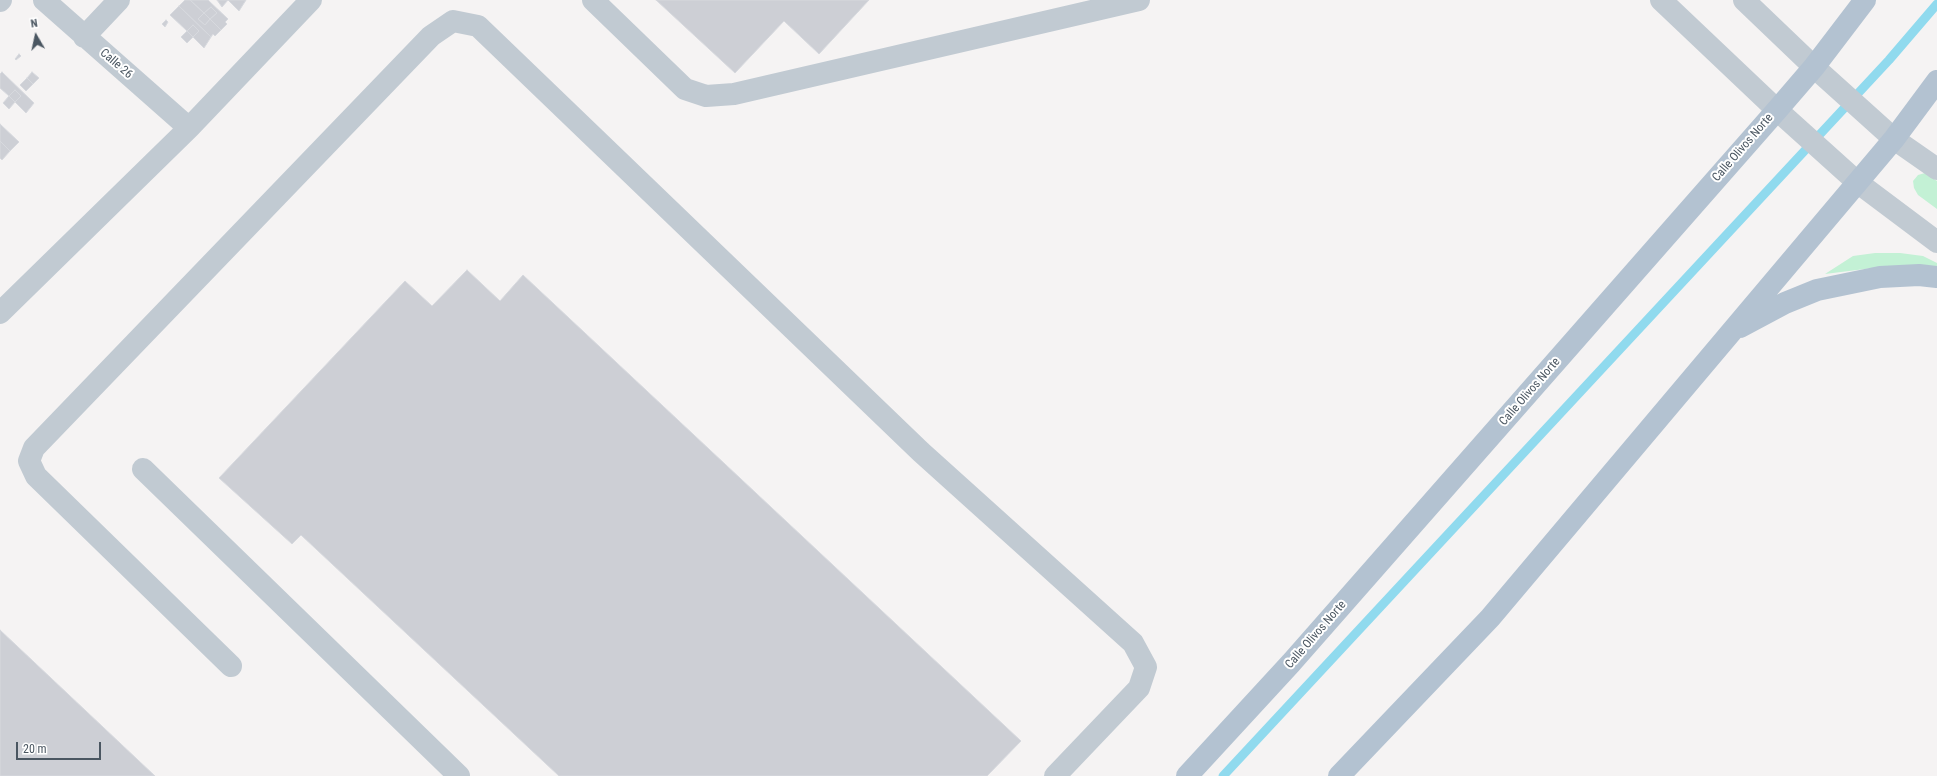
<!DOCTYPE html>
<html>
<head>
<meta charset="utf-8">
<style>
  body { margin:0 }
  #map { position:relative; width:1937px; height:776px; overflow:hidden; background:#f5f3f3; font-family:"Roboto Condensed",sans-serif }
  canvas { display:block }
  .north { position:absolute; left:16px; top:16px; width:40px; height:40px; -webkit-text-stroke:3px #fff; paint-order:stroke; rotate:351deg; font-size:11px; font-weight:700; line-height:16px; text-align:center; color:#4a5661 }
  .north::after { content:''; display:block; margin:auto; width:14px; height:18px; background:#4a5661; clip-path:polygon(50% 0,100% 100%,50% 72%,0 100%) }
  .scale { position:absolute; left:16px; top:742px; width:85px; height:18px; box-sizing:border-box; border:2px solid #4a5661; border-top:0; padding-left:5px; font-size:12px; line-height:14px; white-space:nowrap; color:#4a5661; -webkit-text-stroke:3px #fff; paint-order:stroke }
</style>
</head>
<body>
<div id="map">
<canvas width="1937" height="776"></canvas>
<div class="north">N</div>
<div class="scale">20 m</div>
</div>
<script>
const c = document.querySelector('canvas').getContext('2d');
c.lineJoin = 'round';
function paint(path, color) { c.fillStyle = color; c.fill(path, 'evenodd'); }
const toPath = rows => new Path2D(rows.map(r => 'M' + r).join(''));
function strokePath(path, color, width, dash) { c.strokeStyle = color; c.lineWidth = width; c.lineCap = dash ? 'butt' : 'round'; c.setLineDash(dash || []); c.stroke(path); }
function write(font, color, halo, rows, align = 'center') {
  c.font = font + ' "Roboto Condensed",sans-serif'; c.lineWidth = 4; c.setLineDash([]); c.textBaseline = 'middle'; c.strokeStyle = halo; c.fillStyle = color; for (const [text, x, y, turn = 0] of rows) {
    c.save(); c.translate(x, y); c.rotate((+turn || 0) * Math.PI / 180); c.textAlign = isNaN(turn) ? turn : align; if (halo) c.strokeText(text, 0, 0); c.fillText(text, 0, 0); c.restore();
  }
}
const green = toPath([
  [1925,173,1937,181,1937,209,1918,195,1914,188,1913,181,1918,175],
  [1875,253,1900,253,1923,256,1937,263,1937,268,1889,266,1825,274,1853,256]
]);
const stream = toPath([
  [1223,776,1889,60,1937,4]
]);
const building = toPath([
  [185,0,190,0,204,13,198,19,205,25,210,19,221,30,215,36,213,34,211,37,179,6,185,0],
  [190,0,208,0,228,19,225,22,227,24,221,30,210,19,217,13,211,7,204,13,190,0],
  [217,0,228,0,222,7,217,0],
  [228,0,246,0,239,11,228,0],
  [656,0,869,0,819,54,784,21,735,73,656,0],
  [179,6,211,37,204,48,193,37,199,31,193,25,187,31,170,15,179,6],
  [211,7,217,13,210,19,204,13,211,7],
  [204,13,210,19,205,25,198,19,204,13],
  [166,20,168,22,165,27,162,24,166,20],
  [193,25,199,31,193,37,187,31,193,25],
  [187,31,193,37,187,43,181,37,187,31],
  [19,54,21,56,16,60,15,59,19,54],
  [2,72,34,103,26,113,15,102,21,96,15,90,9,96,0,88,0,74,2,72],
  [32,72,39,78,33,84,27,78,32,72],
  [27,78,33,84,26,91,20,85,27,78],
  [15,90,21,96,15,102,9,96,15,90],
  [9,96,15,102,9,109,3,103,9,96],
  [0,124,19,142,10,151,0,141,0,124],
  [0,141,10,151,2,160,0,158,0,141],
  [467,270,500,301,523,275,1021,741,987,776,559,776,301,535,292,544,219,478,405,281,432,306,467,270],
  [0,630,155,776,0,776,0,630]
]);
const minor = toPath([
  [44,0,189,128],
  [593,0,685,89,706,96,734,94,1139,0],
  [1661,0,1777,110,1857,182,1937,242],
  [1744,0,1814,67,1894,139,1937,169],
  [0,1,1,0],
  [84,37,119,0],
  [0,313,189,128,311,0],
  [143,469,459,776],
  [231,666,36,476,29,461,34,448,431,36,453,21,478,26,921,452,1133,643,1146,667,1139,688,1055,776]
]);
const major = toPath([
  [1740,327,1785,303,1817,290,1880,277,1919,275,1937,277],
  [1187,776,1291,663,1777,110,1814,67,1865,0],
  [1339,776,1490,618,1894,139,1937,81]
]);
const streetNames = [
  ["Calle 26",116,64,41],
  ["Calle Olivos Norte",1743,148,-49],
  ["Calle Olivos Norte",1530,392,-49],
  ["Calle Olivos Norte",1316,635,-49]
];
paint(green, '#c3f1d5');
strokePath(stream, '#90daee', 9);
paint(building, '#cdcfd5');
strokePath(building, '#d7d9de', 1);
strokePath(minor, '#c1cad2', 22);
strokePath(major, '#b3c2d1', 22);
write('12px', '#4a5661', '#fff', streetNames);
</script>
</body>
</html>
